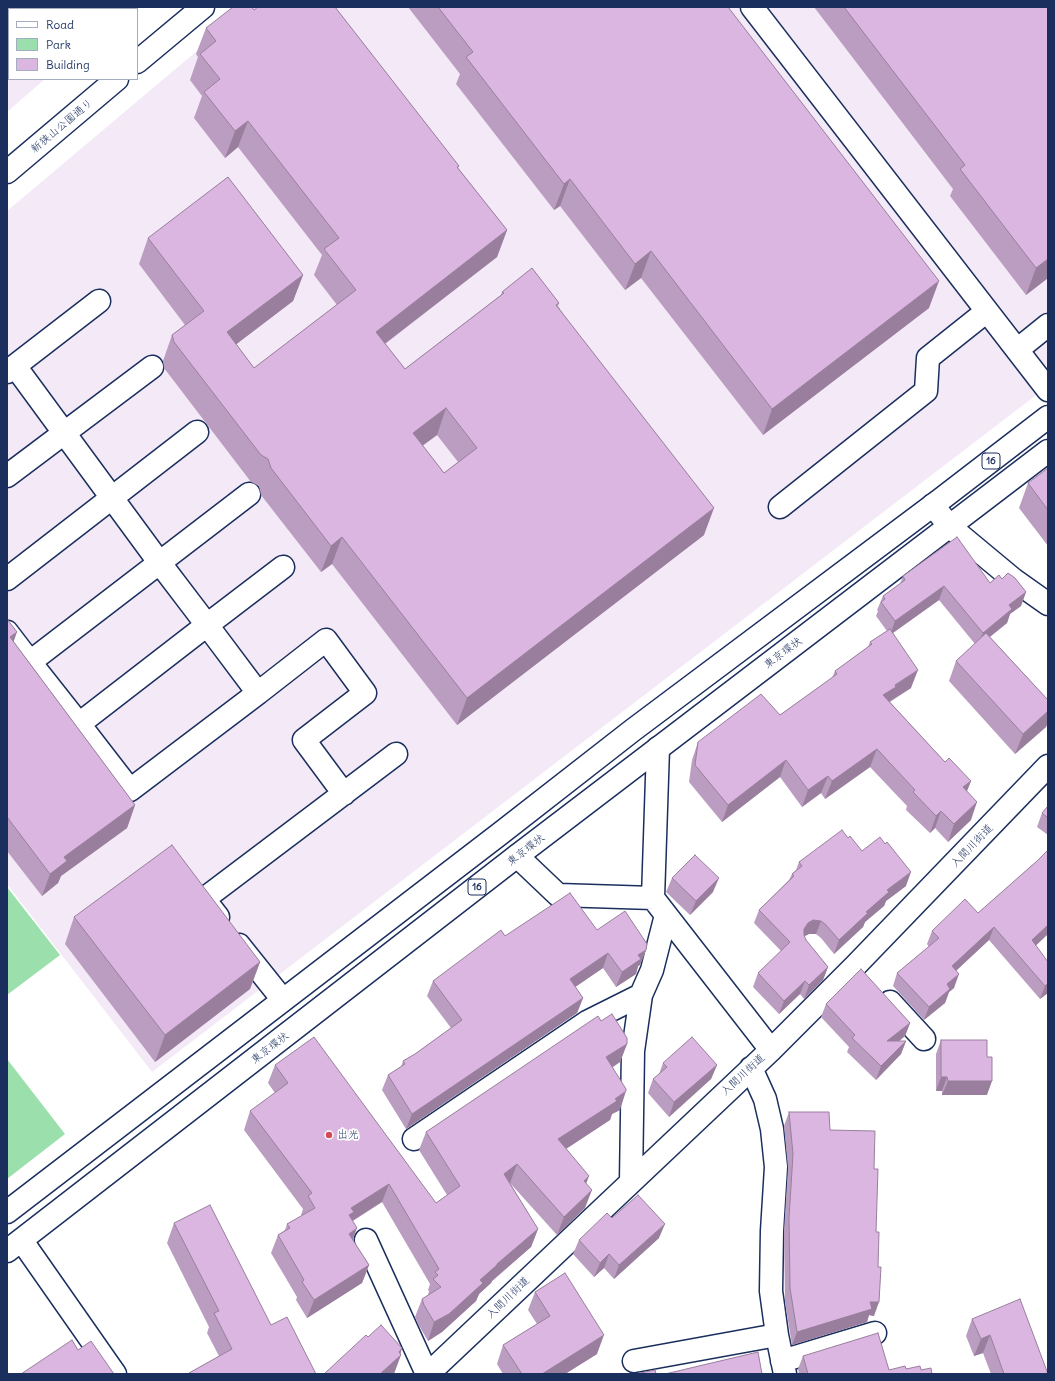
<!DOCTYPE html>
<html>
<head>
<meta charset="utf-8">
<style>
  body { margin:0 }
  #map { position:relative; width:1055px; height:1381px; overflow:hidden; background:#fff; font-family:Delius,sans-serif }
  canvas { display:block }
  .frame { position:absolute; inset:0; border:8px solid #1b2f5e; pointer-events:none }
  .legend { position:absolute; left:8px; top:8px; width:130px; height:72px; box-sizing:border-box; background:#fff; border:1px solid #a4acbf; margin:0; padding:5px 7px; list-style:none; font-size:12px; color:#1b2f5e }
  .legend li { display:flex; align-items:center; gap:8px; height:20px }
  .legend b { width:20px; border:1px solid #a4acbf }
</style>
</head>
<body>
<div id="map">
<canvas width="1055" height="1381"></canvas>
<div class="frame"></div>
<ul class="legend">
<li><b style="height:5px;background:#fff"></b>Road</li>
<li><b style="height:11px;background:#9be0ac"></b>Park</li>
<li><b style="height:11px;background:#dab6e0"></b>Building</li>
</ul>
</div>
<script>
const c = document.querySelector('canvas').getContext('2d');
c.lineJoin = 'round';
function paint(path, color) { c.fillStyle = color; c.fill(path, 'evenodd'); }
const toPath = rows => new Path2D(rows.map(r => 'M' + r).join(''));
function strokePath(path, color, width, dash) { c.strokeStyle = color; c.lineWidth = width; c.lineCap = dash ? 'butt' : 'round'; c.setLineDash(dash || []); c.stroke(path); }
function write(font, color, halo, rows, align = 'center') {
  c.font = font + ' Delius,"Klee One",sans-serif'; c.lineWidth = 3.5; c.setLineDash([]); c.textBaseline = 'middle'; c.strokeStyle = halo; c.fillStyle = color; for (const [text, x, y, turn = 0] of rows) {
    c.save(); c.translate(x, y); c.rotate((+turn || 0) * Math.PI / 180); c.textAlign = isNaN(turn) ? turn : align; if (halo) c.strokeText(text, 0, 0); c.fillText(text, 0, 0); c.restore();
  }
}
const built = toPath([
  [7,7,130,7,127,9,9,9,9,79,45,79,7,112],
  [249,7,1048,7,1048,386,152,1072,7,884,7,211]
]);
const green = toPath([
  [7,887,60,955,7,995],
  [7,1059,65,1134,7,1179]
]);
const minor = toPath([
  [752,7,1048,390],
  [137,62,203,7],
  [7,172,117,79],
  [1017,350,1048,325],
  [15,366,159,562,207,625,258,693,130,790,79,724,207,625,283,567],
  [7,372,99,301],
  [7,476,152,367],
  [933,505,949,526,1014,580,1048,604],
  [780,507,926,391,928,358,987,311],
  [7,579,197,432],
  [7,632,30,662],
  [258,693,326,640,365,693,304,740,344,794],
  [79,724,30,662,249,494],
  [517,856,558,895,653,898,771,1050],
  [653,898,658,748],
  [218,917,204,899,396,754],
  [239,945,283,1000],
  [890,1002,924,1039],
  [751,1068,765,1099,772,1129,776,1167,772,1231,771,1291,777,1335,785,1374],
  [414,1139,587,1022,641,995],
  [631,1181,633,1051,641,995,652,970,666,915],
  [366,1240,427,1374],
  [22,1241,115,1374],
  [634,1361,777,1335],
  [782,1361,875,1333],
  [428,1374,771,1050,856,965,1048,766]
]);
const highway = toPath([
  [7,1212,501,833,633,730,940,500,1048,417],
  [7,1251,517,856,1048,451]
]);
const wall = toPath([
  [408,7,728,7,929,308,763,435,641,278,625,290,560,206,554,210,456,84,460,74],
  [814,7,1048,7,1048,278,1026,295,950,196,953,189],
  [254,10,459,166,458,168,507,230,497,257,385,344,405,369,501,295,502,292,559,303,558,306,704,535,457,725,332,564,321,572,261,495,259,486,251,482,164,368,163,361,172,335,185,325,139,264,148,238,303,275,293,301,236,344,254,368,337,305,314,275,322,255,238,147,225,158,194,118,202,96,190,80,198,57,196,54,206,28],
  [437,435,458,462,444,473,422,446],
  [1048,468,1048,546,1019,508,1028,483],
  [903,576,990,583,1002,579,1026,592,1021,606,1010,614,1007,623,990,637,1048,700,1048,722,1046,727,1015,754,949,681,956,661,975,644,939,600,893,633,911,688,890,702,945,762,971,781,967,791,971,820,948,842,935,828,930,833,906,810,907,806,870,767,825,799,821,793,802,807,780,777,722,822,689,782,692,760,698,742,780,715,832,678,835,671,868,647,870,642,887,631,876,616,878,611,877,610,883,596,900,584],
  [7,619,14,642,135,805,127,828,61,876,58,883,42,896,7,851],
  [1048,806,1048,835,1037,827,1042,813],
  [848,838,862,851,906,886,886,901,884,906,865,922,863,927,834,954,821,938,816,934,809,934,804,936,806,940,828,967,823,980,804,999,800,994,779,1014,753,987,758,973,781,951,754,923,759,910,789,880,792,874,796,870,799,862],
  [1048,850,1048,934,1036,945,1048,993,1040,999,989,940,956,971,954,988,949,992,945,1003,924,1020,893,986,897,973,929,947,927,944,932,931,978,913,1037,861],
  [672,878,713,892,690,915,666,892],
  [74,917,260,962,250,989,155,1062,65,944],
  [597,930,646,950,640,965,638,966,636,974,616,987,603,968,575,987,583,998,577,1013,406,1129,382,1090,388,1075,401,1067,403,1061,415,1054,451,1028,427,996,433,981,505,936],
  [826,1004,910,1023,905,1036,899,1041,906,1041,901,1054,876,1080,847,1052,849,1047,821,1017],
  [601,1021,627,1044,620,1062,613,1067,620,1110,612,1114,610,1120,566,1149,586,1184,585,1208,557,1235,510,1183,538,1229,531,1247,492,1281,491,1283,479,1294,476,1301,442,1332,428,1341,418,1324,415,1317,422,1299,428,1295,429,1291,428,1290,430,1284,382,1202,353,1221,353,1240,369,1265,362,1283,307,1318,296,1300,297,1297,271,1253,278,1235,285,1230,287,1224,302,1216,301,1215,303,1209,244,1130,250,1111,275,1093,268,1083,275,1065,436,1203,447,1195,419,1150,426,1132],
  [941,1040,987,1095,942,1095,942,1091,936,1091,936,1054],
  [663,1063,717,1065,711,1079,669,1117,648,1093,653,1079,659,1074],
  [789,1112,830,1130,874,1169,876,1232,874,1316,869,1315,867,1322,792,1345,785,1302,784,1231,788,1168,784,1126],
  [612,1218,659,1238,614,1279,604,1268,594,1277,573,1254,579,1240],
  [174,1223,271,1325,316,1374,189,1374,189,1373,219,1356,207,1333,209,1327,167,1243],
  [535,1292,597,1354,565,1374,503,1374,497,1364,503,1345,537,1324,528,1310],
  [972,1319,1048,1374,991,1374,983,1353,974,1356,966,1336],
  [803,1356,889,1370,906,1369,921,1370,932,1374,799,1374,798,1369]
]);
const shadedWall = toPath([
  [248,121,238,147,225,158,235,131],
  [570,179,560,206,554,210,564,184],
  [507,230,497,257,366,358,376,332],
  [651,251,641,278,625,290,635,264],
  [1048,259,1048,278,1026,295,1036,268],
  [303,275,293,301,217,359,227,332],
  [939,281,929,308,763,435,772,409],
  [446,408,437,435,403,460,413,433],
  [714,508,704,535,457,725,467,698],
  [342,537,332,564,321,572,331,546],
  [944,586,939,600,890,635,895,621],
  [1026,592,1021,606,1010,614,1007,623,977,647,983,633,1009,605],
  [17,632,9,655,10,637],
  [918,670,911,688,890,701,889,704,883,695,895,685],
  [1048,711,1048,722,1046,727,1015,754,1023,734],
  [877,749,870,767,825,799,832,781],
  [786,760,780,777,722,822,728,805],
  [828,776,821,793,802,807,808,790],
  [971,781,964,798,963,787],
  [977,802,971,820,948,842,954,824],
  [135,805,127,828,61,876,58,883,42,896,50,874,64,857],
  [941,811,935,828,930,833,936,816],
  [911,872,906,886,886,901,884,906,865,922,863,927,834,954,839,940,887,890],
  [719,878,713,892,690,915,696,901],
  [813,920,821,921,816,934,809,934,803,937,804,929,808,923],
  [1048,925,1048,934,1027,954,1032,940],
  [994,927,989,940,947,979,952,966],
  [646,950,640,965,638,966,636,974,616,987,622,972,638,955],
  [608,953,603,968,565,994,570,979],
  [260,962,250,989,155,1062,165,1035],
  [828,967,823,980,804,999,809,985],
  [959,974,954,988,949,992,945,1003,924,1020,929,1007,947,984],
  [805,981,800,994,779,1014,784,1001],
  [1048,983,1048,993,1040,999,1045,986],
  [583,998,577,1013,406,1129,412,1114],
  [910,1023,905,1036,883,1055,887,1041],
  [906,1041,901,1054,876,1080,881,1066],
  [627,1044,620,1062,600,1075,606,1057],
  [717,1065,711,1079,669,1117,674,1102],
  [941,1077,947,1077,942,1091,936,1091],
  [948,1081,992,1081,987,1095,942,1095],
  [626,1091,620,1110,612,1114,610,1120,552,1158,558,1139,615,1099],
  [517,1164,510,1183,497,1192,504,1174],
  [589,1176,582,1195,584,1181],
  [389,1184,382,1202,350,1222,343,1233,351,1208],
  [592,1190,585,1208,557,1235,564,1217],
  [665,1224,659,1238,614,1279,619,1265],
  [357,1228,350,1247,349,1234],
  [538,1229,531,1247,492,1281,491,1283,479,1294,476,1301,442,1332,428,1341,434,1322,480,1280,497,1264],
  [609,1254,604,1268,594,1277,600,1263],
  [369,1265,362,1283,307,1318,314,1300],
  [870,1302,879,1302,874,1316,869,1315,867,1322,792,1345,797,1332],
  [604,1335,597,1354,565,1374,542,1374],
  [990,1335,983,1353,974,1356,981,1339],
  [402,1348,400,1356,401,1355,394,1374,380,1374]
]);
const building = toPath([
  [233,7,252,7,254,10,258,7,335,7,459,166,457,167,507,230,376,332,405,369,504,293,502,292,532,268,559,303,556,305,714,508,467,698,342,537,331,546,271,468,268,459,261,455,174,342,172,335,204,311,148,238,228,177,303,275,227,332,254,368,356,290,324,249,339,238,248,121,235,131,204,92,220,79,200,54,216,41,206,28,233,7],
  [446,408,477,448,444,473,413,433,446,408],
  [438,7,728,7,939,281,772,409,651,251,635,264,570,179,564,184,466,57,473,52,438,7],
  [844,7,1048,7,1048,259,1036,268,960,169,965,165,844,7],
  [1048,468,1048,510,1028,483,1048,468],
  [957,537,990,583,999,575,1002,579,1008,573,1015,578,1026,592,1009,605,1012,609,983,633,944,586,895,621,881,602,885,599,883,596,905,580,903,576,957,537],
  [7,619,17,632,10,637,135,805,64,857,67,861,50,874,7,817,7,619],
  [890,629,918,670,895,685,896,687,883,695,945,762,949,758,971,781,963,787,977,802,954,824,941,811,936,816,913,792,915,790,877,749,832,781,828,776,808,790,786,760,728,805,695,765,698,742,761,694,780,715,837,674,835,671,872,644,870,642,890,629],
  [986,633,1048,700,1048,711,1023,734,956,661,986,633],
  [1048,806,1048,818,1042,813,1048,806],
  [842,830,848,838,850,836,862,851,880,837,885,844,887,842,911,872,887,890,889,892,866,912,868,913,839,940,826,925,821,921,813,920,808,923,804,929,804,935,806,940,828,967,809,985,805,981,784,1001,758,973,790,942,759,910,794,876,792,874,802,866,799,862,842,830],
  [172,845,260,962,165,1035,74,917,172,845],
  [1048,850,1048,925,1032,940,1048,962,1048,983,1045,986,994,927,952,966,959,974,947,984,950,989,929,1007,897,973,939,938,932,931,965,899,978,913,1037,861,1048,850],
  [695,855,719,878,696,901,672,878,695,855],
  [570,893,597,930,625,911,647,944,646,950,638,955,641,959,622,972,608,953,570,979,583,998,412,1114,388,1075,405,1064,403,1061,415,1054,462,1020,433,981,501,930,505,936,570,893],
  [861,969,910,1023,887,1041,906,1041,881,1066,852,1038,855,1035,826,1004,861,969],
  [612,1014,627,1038,627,1044,606,1057,626,1089,626,1091,615,1099,617,1101,558,1139,589,1176,584,1181,592,1190,564,1217,517,1164,504,1174,538,1229,497,1264,497,1265,480,1280,483,1283,449,1314,434,1322,424,1305,422,1299,441,1287,433,1279,438,1275,435,1272,439,1269,389,1184,351,1208,354,1212,349,1215,357,1228,349,1234,369,1265,314,1300,302,1282,304,1280,278,1235,290,1228,287,1224,315,1208,308,1196,312,1193,250,1111,288,1083,275,1065,314,1037,436,1203,460,1186,426,1132,598,1016,601,1021,612,1014],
  [692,1037,717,1065,674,1102,653,1079,667,1067,663,1063,692,1037],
  [941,1040,987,1040,987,1057,992,1057,992,1081,948,1081,947,1077,941,1077,941,1040],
  [789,1112,829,1112,830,1130,875,1131,874,1169,878,1169,876,1232,879,1232,878,1267,881,1267,879,1302,870,1302,872,1309,797,1332,790,1288,789,1218,793,1154,789,1112],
  [638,1195,665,1224,619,1265,609,1254,600,1263,579,1240,607,1213,612,1218,638,1195],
  [210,1205,271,1325,287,1317,316,1374,190,1374,189,1373,232,1349,214,1313,219,1311,174,1223,210,1205],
  [565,1273,604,1335,542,1374,522,1374,503,1345,550,1316,535,1292,565,1273],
  [1020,1299,1048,1374,1004,1374,990,1335,981,1339,972,1319,1020,1299],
  [381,1325,402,1348,399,1352,401,1355,380,1374,324,1374,366,1335,368,1337,381,1325],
  [878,1333,889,1370,905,1366,906,1369,920,1366,921,1370,931,1368,932,1374,808,1374,803,1356,878,1333],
  [72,1340,78,1350,91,1341,114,1374,21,1374,72,1340],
  [758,1352,762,1374,665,1374,758,1352],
  [655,1370,656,1374,635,1374,655,1370]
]);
const markers = [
  [329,1135,4,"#d1495b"]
];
const shields = [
  [991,461,18],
  [477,887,18]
];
const shieldNames = [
  ["16",991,461],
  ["16",477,887]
];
const streetNames = [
  ["新狭山公園通り",62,126,-40],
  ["東京環状",783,653,-37],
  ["入間川街道",972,846,-46],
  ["東京環状",526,850,-38],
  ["東京環状",270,1048,-38],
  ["入間川街道",743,1075,-43],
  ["入間川街道",508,1298,-44]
];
const poiNames = [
  ["出光",337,1135]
];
paint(built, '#f4e9f6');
paint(green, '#9be0ac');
strokePath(minor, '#1b2f5e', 25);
strokePath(highway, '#1b2f5e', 25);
strokePath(minor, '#fff', 22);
strokePath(highway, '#fff', 22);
paint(wall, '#bb9dc1');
paint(shadedWall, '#997f9d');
paint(building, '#dab6e0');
strokePath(building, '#997f9d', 1);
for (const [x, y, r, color] of markers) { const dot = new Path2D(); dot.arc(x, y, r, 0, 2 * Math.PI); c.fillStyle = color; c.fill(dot); strokePath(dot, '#fff', 1.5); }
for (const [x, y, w] of shields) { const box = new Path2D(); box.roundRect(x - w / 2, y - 8, w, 16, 3); c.fillStyle = '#fff'; c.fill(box); strokePath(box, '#1b2f5e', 1); }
write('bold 10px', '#1b2f5e', null, shieldNames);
write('11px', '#1b2f5e', '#fff', streetNames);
write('11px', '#1b2f5e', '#fff', poiNames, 'left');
</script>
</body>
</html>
